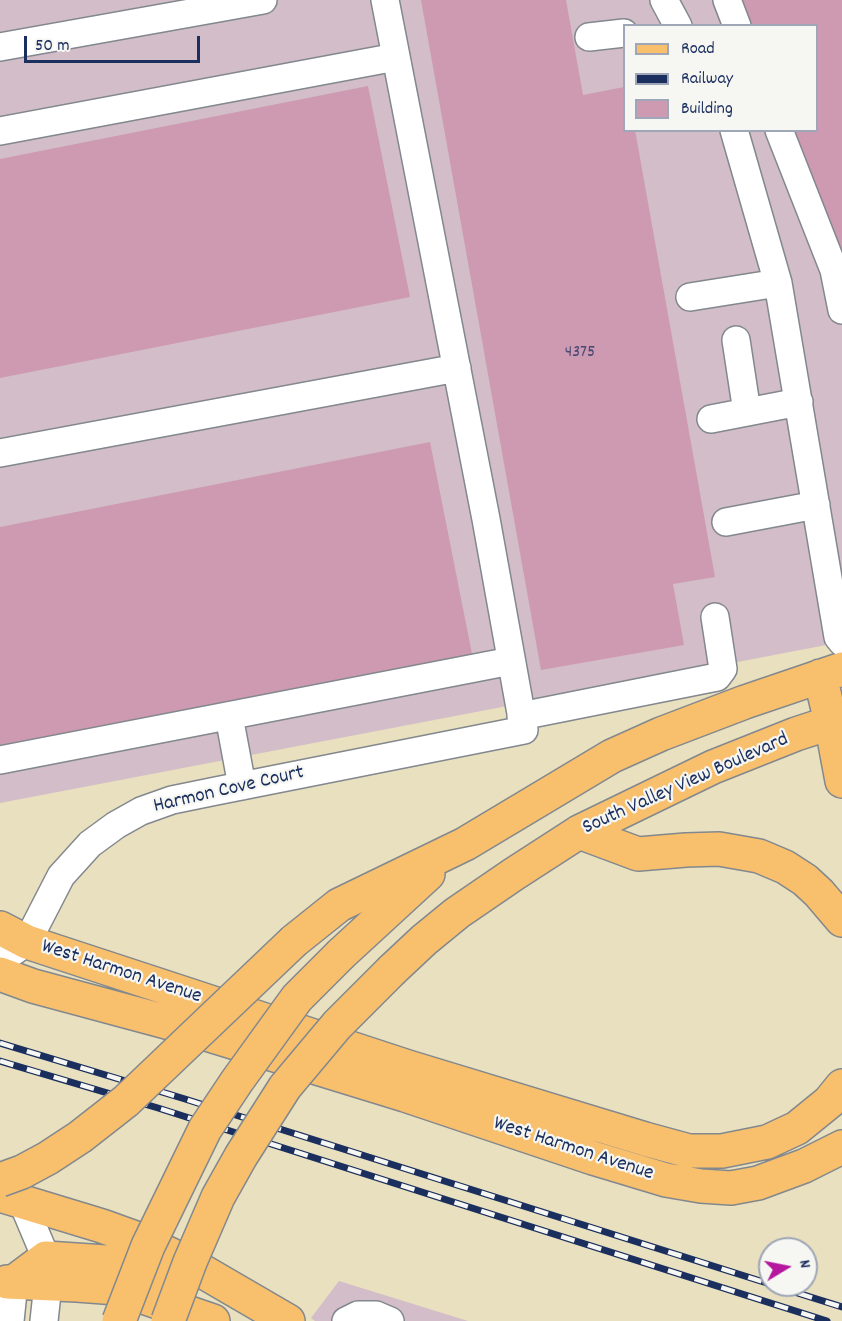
<!DOCTYPE html>
<html>
<head>
<meta charset="utf-8">
<style>
  body { margin:0 }
  #map { position:relative; width:842px; height:1321px; overflow:hidden; background:#e9e0bf; font-family:Dekko,sans-serif }
  canvas { display:block }
  .legend { position:absolute; left:623px; top:24px; width:195px; height:108px; box-sizing:border-box; background:#f6f6f2; border:2px solid #9ea6b7; margin:0; padding:8px 10px; list-style:none; font-size:18px; color:#1b2f5e }
  .legend li { display:flex; align-items:center; gap:12px; height:30px }
  .legend b { width:30px; border:2px solid #9ea6b7 }
  .north { position:absolute; left:758px; top:1237px; width:60px; height:60px; box-sizing:border-box; background:#f6f6f2; border:2px solid #9ea6b7; border-radius:50%; rotate:80deg; font-size:16px; font-weight:700; line-height:24px; text-align:center; color:#1b2f5e }
  .north::after { content:''; display:block; margin:auto; width:21px; height:27px; background:#b5179e; clip-path:polygon(50% 0,100% 100%,50% 72%,0 100%) }
  .scale { position:absolute; left:24px; top:36px; width:176px; height:27px; box-sizing:border-box; border:3px solid #1b2f5e; border-top:0; padding-left:8px; font-size:18px; line-height:21px; white-space:nowrap; color:#1b2f5e; -webkit-text-stroke:4px #f6f6f2; paint-order:stroke }
</style>
</head>
<body>
<div id="map">
<canvas width="842" height="1321"></canvas>
<ul class="legend">
<li><b style="height:8px;background:#f8bf6c"></b>Road</li>
<li><b style="height:8px;background:#1b2f5e"></b>Railway</li>
<li><b style="height:16px;background:#ce9ab1"></b>Building</li>
</ul>
<div class="north">N</div>
<div class="scale">50 m</div>
</div>
<script>
const c = document.querySelector('canvas').getContext('2d');
c.lineJoin = 'round';
function paint(path, color) { c.fillStyle = color; c.fill(path, 'evenodd'); }
const toPath = rows => new Path2D(rows.map(r => 'M' + r).join(''));
function strokePath(path, color, width, dash) { c.strokeStyle = color; c.lineWidth = width; c.lineCap = dash ? 'butt' : 'round'; c.setLineDash(dash || []); c.stroke(path); }
function write(font, color, halo, rows, align = 'center') {
  c.font = font + ' Dekko,sans-serif'; c.lineWidth = 4.5; c.setLineDash([]); c.textBaseline = 'middle'; c.strokeStyle = halo; c.fillStyle = color; for (const [text, x, y, turn = 0] of rows) {
    c.save(); c.translate(x, y); c.rotate((+turn || 0) * Math.PI / 180); c.textAlign = isNaN(turn) ? turn : align; if (halo) c.strokeText(text, 0, 0); c.fillText(text, 0, 0); c.restore();
  }
}
const industrial = toPath([
  [0,0,842,0,842,642,0,803],
  [624,26,816,26,816,130,624,130],
  [339,1281,468,1321,315,1321,311,1318]
]);
const building = toPath([
  [421,0,566,0,583,95,624,87,624,130,635,130,715,577,673,584,684,645,541,670],
  [741,0,842,0,842,260,792,130,816,130,816,26,752,26],
  [368,86,410,297,0,378,0,159],
  [430,442,472,654,0,747,0,527]
]);
const minor = toPath([
  [664,0,678,26],
  [727,0,737,26],
  [589,37,624,33],
  [0,47,263,0],
  [734,130,778,283,838,637,842,642],
  [779,130,834,270,842,310],
  [0,131,396,57],
  [690,297,778,283],
  [736,340,747,412],
  [711,419,799,402],
  [0,453,457,368],
  [726,522,816,505],
  [229,716,242,786],
  [521,716,717,677,723,669,715,617],
  [0,760,511,661],
  [0,961,27,942,61,876,90,844,116,825,141,811,172,800,216,791,524,730,486,519,385,0],
  [22,1201,46,1258,48,1284,44,1321],
  [10,1321,14,1282],
  [346,1321,358,1315,376,1315,390,1321]
]);
const major = toPath([
  [820,676,831,722,842,781],
  [579,832,638,854,686,850,719,849,759,856,785,867,805,880,819,893,842,920],
  [0,928,27,942,408,1067,645,1139,689,1151,722,1151,767,1142,797,1128,829,1102,842,1086],
  [294,941,339,905,465,844,612,756,661,734,745,702,842,669],
  [341,954,428,874],
  [392,970,424,940,457,913,514,874,579,832,713,767,796,734,842,719],
  [0,974,33,986,174,1024,405,1095,593,1158,666,1180,701,1186,731,1188,758,1183,804,1166,842,1147],
  [0,1195,102,1226,138,1239,190,1264,288,1321],
  [7,1282,77,1285,117,1288,213,1321],
  [14,1282,46,1258,121,1263,167,1275]
]);
const rail = toPath([
  [0,1043,185,1099,770,1284],
  [0,1061,158,1108,827,1321],
  [772,1285,842,1307]
]);
const majorBridge = toPath([
  [0,1180,22,1172,48,1158,80,1137,126,1101,294,941],
  [119,1321,148,1246,205,1129,237,1081,297,998,341,954],
  [168,1321,190,1262,218,1197,241,1156,285,1087,337,1025,392,970]
]);
const numberNames = [
  ["4375",580,354]
];
const streetNames = [
  ["South Valley View Boulevard",686,785,-24],
  ["Harmon Cove Court",229,791,-13],
  ["West Harmon Avenue",121,973,18],
  ["West Harmon Avenue",573,1150,18]
];
paint(industrial, '#d2bdc8');
paint(building, '#ce9ab1');
strokePath(minor, '#82888e', 30);
strokePath(major, '#82888e', 36);
strokePath(minor, '#fff', 27);
strokePath(major, '#f8bf6c', 33);
strokePath(rail, '#1b2f5e', 7);
strokePath(rail, '#f6f6f2', 4.5, [14]);
strokePath(majorBridge, '#82888e', 36, []);
strokePath(majorBridge, '#f8bf6c', 33);
write('18px', '#484a73', null, numberNames);
write('21px', '#1b2f5e', '#f6f6f2', streetNames);
</script>
</body>
</html>
